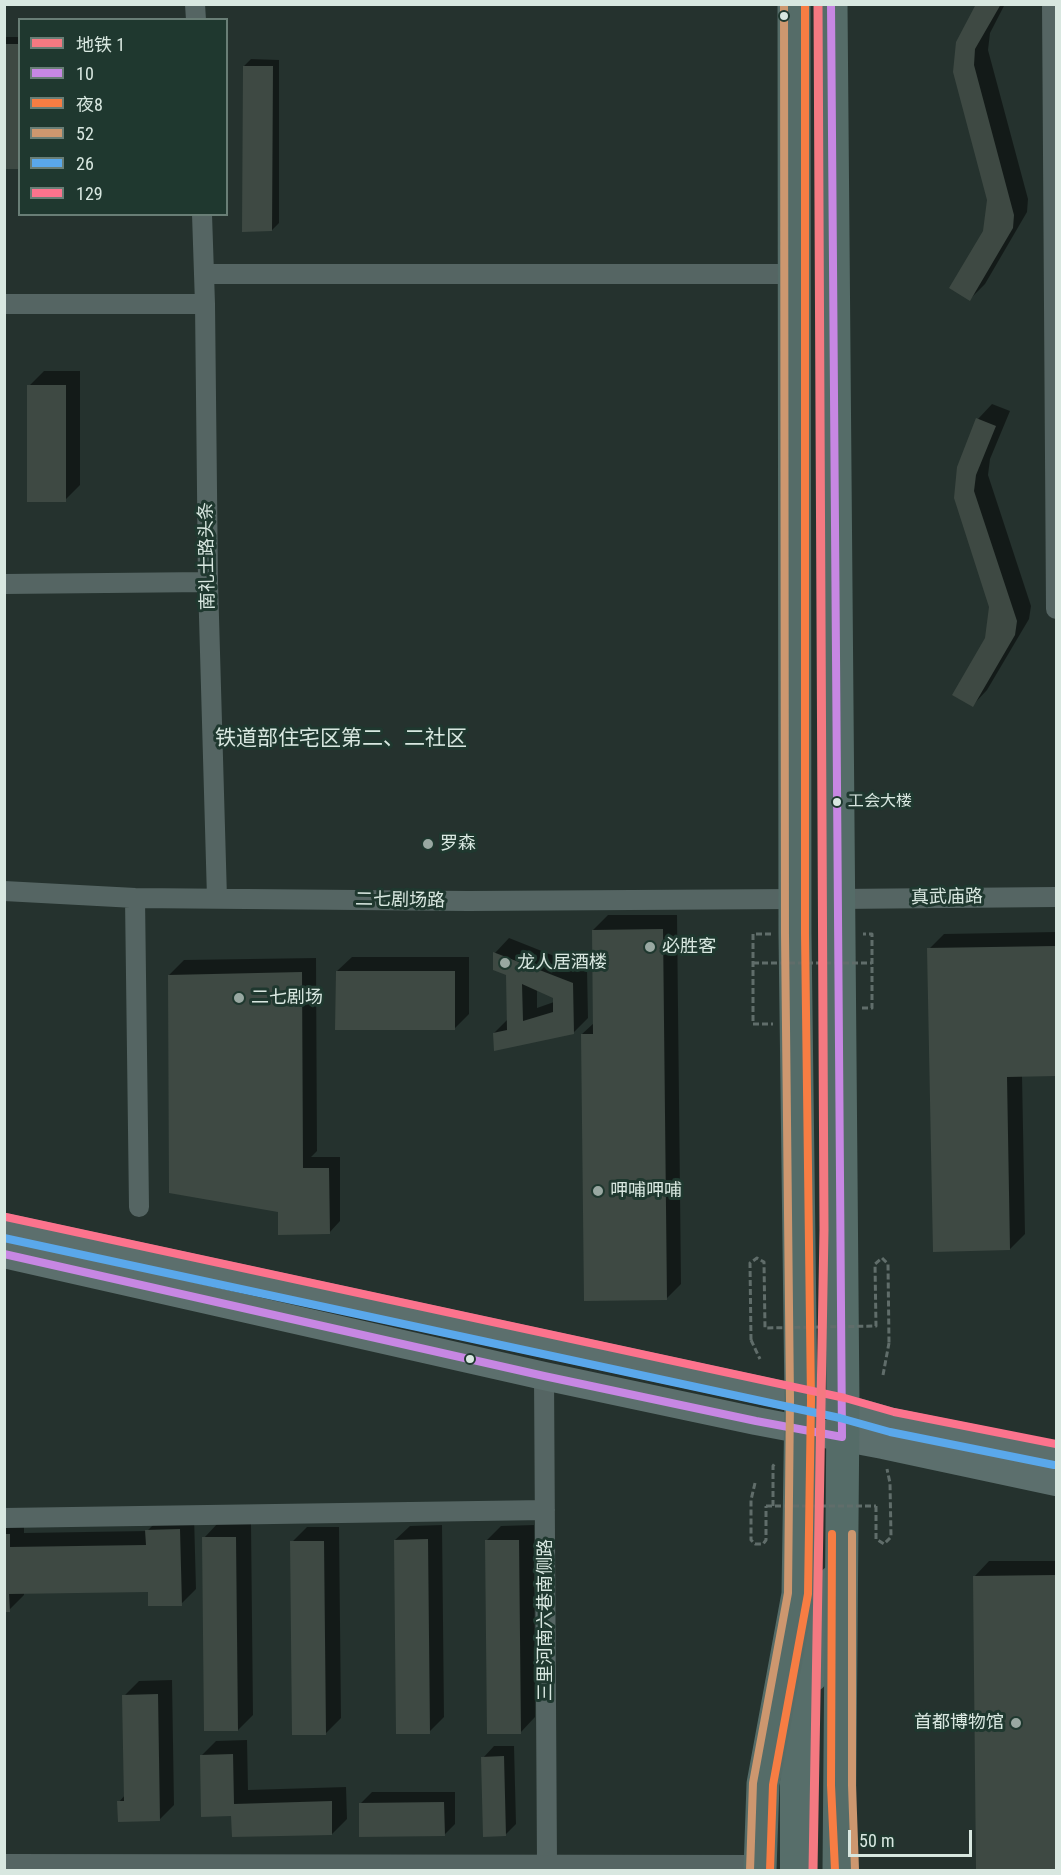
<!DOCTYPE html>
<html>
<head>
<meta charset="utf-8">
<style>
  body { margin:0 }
  #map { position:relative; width:1061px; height:1875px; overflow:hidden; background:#25322e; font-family:"Roboto Condensed","Noto Sans SC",sans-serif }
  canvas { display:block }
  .frame { position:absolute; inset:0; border:6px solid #d8e7e0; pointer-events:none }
  .legend { position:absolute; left:18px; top:18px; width:210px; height:198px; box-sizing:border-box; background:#1f382f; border:2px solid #697e76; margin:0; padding:8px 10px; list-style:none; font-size:18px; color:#d8e7e0 }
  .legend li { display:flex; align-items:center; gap:12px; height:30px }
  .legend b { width:30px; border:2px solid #697e76 }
  .scale { position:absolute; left:848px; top:1830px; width:124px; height:27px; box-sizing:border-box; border:3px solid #d8e7e0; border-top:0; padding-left:8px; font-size:18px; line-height:21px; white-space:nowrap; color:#d8e7e0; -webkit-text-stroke:4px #1f382f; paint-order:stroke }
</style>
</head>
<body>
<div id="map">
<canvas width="1061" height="1875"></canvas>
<div class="frame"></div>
<ul class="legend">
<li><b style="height:8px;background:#f47981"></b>地铁 1</li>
<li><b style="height:8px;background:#c787e3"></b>10</li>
<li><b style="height:8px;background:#f77d43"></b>夜8</li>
<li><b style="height:8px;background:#cd976f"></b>52</li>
<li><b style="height:8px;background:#5aa8eb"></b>26</li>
<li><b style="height:8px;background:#fc738d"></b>129</li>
</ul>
<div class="scale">50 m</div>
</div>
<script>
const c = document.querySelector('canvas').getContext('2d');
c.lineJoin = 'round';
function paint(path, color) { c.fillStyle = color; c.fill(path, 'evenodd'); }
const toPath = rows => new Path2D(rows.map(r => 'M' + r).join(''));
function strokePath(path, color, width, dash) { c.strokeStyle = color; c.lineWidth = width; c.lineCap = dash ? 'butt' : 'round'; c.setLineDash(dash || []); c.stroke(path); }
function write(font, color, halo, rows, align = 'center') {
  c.font = font + ' "Roboto Condensed","Noto Sans SC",sans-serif'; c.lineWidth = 6; c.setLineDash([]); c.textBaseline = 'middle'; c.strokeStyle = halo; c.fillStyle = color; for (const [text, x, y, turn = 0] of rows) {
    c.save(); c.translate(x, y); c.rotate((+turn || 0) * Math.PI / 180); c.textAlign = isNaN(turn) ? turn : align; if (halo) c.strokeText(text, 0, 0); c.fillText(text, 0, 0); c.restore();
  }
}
const shadow = toPath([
  [978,4,1005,4,990,33,988,50,1028,199,1027,212,985,284,970,299,984,232,988,200,958,42],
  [4,37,20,37,20,168,4,168],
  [251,59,279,60,279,223,272,230,244,66],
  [44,371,80,371,80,485,65,500,29,386],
  [992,404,1010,411,990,459,988,475,1031,606,1029,619,987,690,973,705,987,638,991,607,955,498,978,419],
  [608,915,677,915,681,1284,666,1299,582,1034,594,1023,593,930],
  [1056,932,1056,1074,1022,1075,1025,1234,1010,1249,929,949,944,934],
  [509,938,587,969,588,1018,573,1033,494,1033,508,1019,507,974,495,953],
  [537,989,554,997,554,1002,537,1008],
  [352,957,469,957,469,1014,454,1029,337,971],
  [316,958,317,1151,311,1157,340,1157,340,1221,329,1233,280,1211,169,975,184,960],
  [194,1515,196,1589,181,1604,150,1590,24,1592,24,1595,9,1610,4,1610,4,1520,24,1520,24,1533,147,1531,162,1516],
  [218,1523,251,1523,253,1715,238,1730,204,1538],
  [442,1525,444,1717,429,1732,395,1540,410,1526],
  [534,1525,535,1717,521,1732,486,1541,501,1526],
  [307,1527,339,1527,341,1718,326,1733,292,1542],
  [989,1561,1056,1561,1056,1870,978,1870,975,1576],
  [172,1680,174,1805,159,1820,119,1802,125,1795,124,1696,139,1681],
  [247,1740,248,1790,346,1787,347,1819,332,1834,232,1815,201,1756,216,1741],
  [494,1746,514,1746,516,1824,505,1835,483,1758],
  [372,1792,455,1792,455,1824,444,1835,361,1803]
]);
const building = toPath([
  [976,4,1001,4,975,49,974,65,1014,215,1013,228,970,301,949,288,983,231,987,200,953,72,956,42],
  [4,44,20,44,20,169,4,169],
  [243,66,273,66,272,231,242,232],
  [27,385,66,385,66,502,27,502],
  [976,418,996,426,976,475,974,491,1017,621,1015,635,973,707,952,695,985,638,989,607,954,498,957,467],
  [663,929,667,1300,584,1301,581,1034,593,1034,592,930],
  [1056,946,1056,1076,1007,1077,1010,1250,933,1252,927,948],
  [493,952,573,983,574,1034,494,1051,493,1033,507,1030,506,975,493,970],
  [522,984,553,998,553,1012,523,1021],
  [336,971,455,971,455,1030,335,1030],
  [302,972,303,1168,329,1168,330,1234,278,1235,278,1212,169,1193,168,975],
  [180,1529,182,1606,148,1606,148,1592,9,1594,10,1612,4,1612,4,1534,10,1534,10,1547,146,1545,145,1530],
  [202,1537,236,1537,238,1731,204,1731],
  [428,1539,430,1734,396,1734,394,1540],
  [485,1540,519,1540,521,1734,487,1734],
  [290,1541,324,1541,326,1735,292,1735],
  [1056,1575,1056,1870,976,1870,973,1576],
  [158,1694,160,1821,118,1822,117,1801,124,1801,122,1695],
  [233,1754,234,1804,332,1801,332,1835,232,1837,231,1816,201,1817,200,1755],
  [504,1756,506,1836,483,1837,481,1757],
  [444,1802,445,1836,359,1837,359,1803]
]);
const path = toPath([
  [771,934,753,934,753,1024,773,1024],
  [862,1008,872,1008,872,934,863,934],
  [751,1340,760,1359],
  [883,1375,889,1343],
  [755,1483,751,1500,751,1540,755,1544,763,1544,766,1540,766,1506],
  [773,1506,773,1466,776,1462],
  [876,1506,876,1539,884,1544,891,1537,890,1483,887,1469]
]);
const minor = toPath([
  [195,4,196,20],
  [1052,4,1056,609],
  [202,214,205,304,208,582,217,898],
  [204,274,794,274],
  [4,304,205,304],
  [4,584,208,582],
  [4,891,135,898,468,901,795,899],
  [135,898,139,1207],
  [838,899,1056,897],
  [544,1376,547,1865],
  [4,1518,545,1510],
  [4,1864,760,1865]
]);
const secondary = toPath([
  [4,1227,843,1408,892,1422,1056,1455],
  [4,1254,544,1376,756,1421,883,1445,1056,1482]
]);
const primary = toPath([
  [812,1676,834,1581],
  [796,1870,796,1782,802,1714,799,1627]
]);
const trunk = toPath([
  [831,4,843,1408,839,1870],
  [760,1870,763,1784,798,1594,801,1400,795,934,794,4]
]);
const pathBridge = toPath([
  [753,963,872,963],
  [751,1340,750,1263,757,1258,764,1262,765,1328,876,1326,875,1264,882,1258,888,1264,889,1343],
  [766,1506,876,1506]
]);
const bus1 = toPath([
  [4,1254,544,1376,756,1421,842,1437,831,4]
]);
const bus2 = toPath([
  [832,1534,831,1785,835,1870],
  [770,1870,773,1785,808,1594,811,1400,805,934,805,4]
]);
const bus3 = toPath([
  [852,1534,852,1785,855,1870],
  [750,1870,753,1783,788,1593,790,1400,785,934,784,4]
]);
const bus4 = toPath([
  [4,1238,840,1418,890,1432,1054,1465]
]);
const bus5 = toPath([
  [6,1217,845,1398,894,1412,1056,1444]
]);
const metro1 = toPath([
  [813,1870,824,1229,818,4]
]);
const markers = [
  [784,16,5,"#d8e7e0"],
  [837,802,5,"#d8e7e0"],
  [428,844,6,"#99a8a2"],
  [650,947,6,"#99a8a2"],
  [505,963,6,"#99a8a2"],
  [239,998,6,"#99a8a2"],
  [598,1191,6,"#99a8a2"],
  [470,1359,5,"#d8e7e0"],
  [1016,1723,6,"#99a8a2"]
];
const busNames = [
  ["工会大楼",848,802]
];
const streetNames = [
  ["南礼士路头条",208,556,-91],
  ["真武庙路",947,898,-1],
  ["二七剧场路",400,901,1],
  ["三里河南六巷南侧路",546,1620,-90]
];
const poiNames = [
  ["罗森",440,844],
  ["必胜客",662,947],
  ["龙人居酒楼",517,963],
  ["二七剧场",251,998],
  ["呷哺呷哺",610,1191],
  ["首都博物馆",1004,1723,"right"]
];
const quarterNames = [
  ["铁道部住宅区第二、二社区",341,740]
];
paint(shadow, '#0007');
paint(building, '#3e4943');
strokePath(path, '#606d6a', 3, [6, 3]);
strokePath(minor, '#556563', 20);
strokePath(secondary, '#5c6f6d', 28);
strokePath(primary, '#576e6a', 32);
strokePath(trunk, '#556c68', 33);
strokePath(pathBridge, '#606d6a', 3, [6, 3]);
strokePath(bus1, '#c787e3', 8);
strokePath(bus2, '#f77d43', 8);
strokePath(bus3, '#cd976f', 8);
strokePath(bus4, '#5aa8eb', 8);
strokePath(bus5, '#fc738d', 8);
strokePath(metro1, '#f47981', 9);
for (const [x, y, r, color] of markers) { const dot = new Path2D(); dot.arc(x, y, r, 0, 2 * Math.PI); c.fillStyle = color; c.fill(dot); strokePath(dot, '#1f382f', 2); }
write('16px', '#d8e7e0', '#1f382f', busNames, 'left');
write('18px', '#d8e7e0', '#1f382f', streetNames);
write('18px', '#d8e7e0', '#1f382f', poiNames, 'left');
write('21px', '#d8e7e0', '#1f382f', quarterNames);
</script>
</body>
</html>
